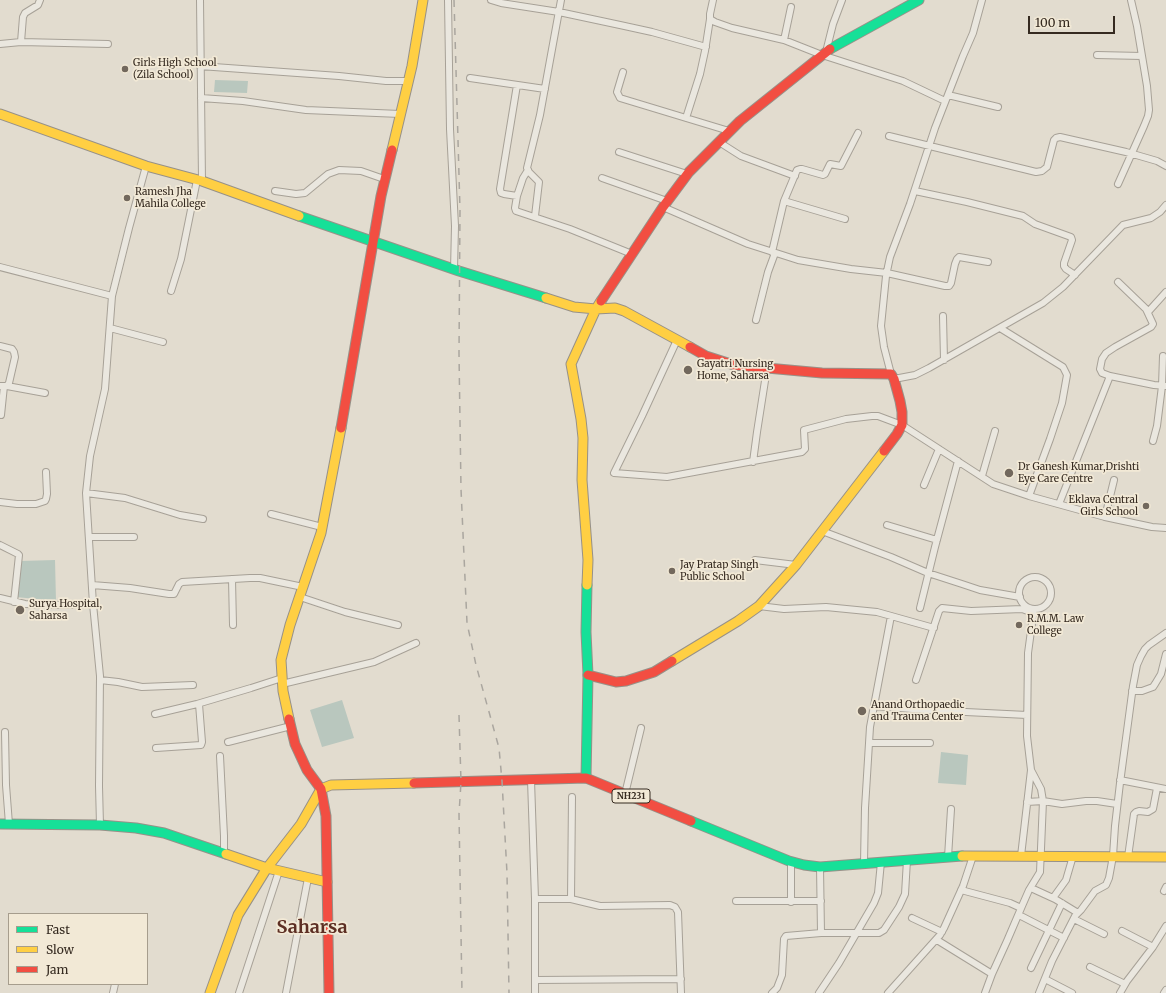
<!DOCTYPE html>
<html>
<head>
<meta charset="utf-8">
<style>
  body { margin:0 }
  #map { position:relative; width:1166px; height:993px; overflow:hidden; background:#e2dccf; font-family:Merriweather,serif }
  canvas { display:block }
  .legend { position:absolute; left:8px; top:913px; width:140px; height:72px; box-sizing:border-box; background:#f2e9d6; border:1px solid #a69d8d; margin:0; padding:5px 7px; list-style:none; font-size:12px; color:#352a20 }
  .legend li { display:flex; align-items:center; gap:8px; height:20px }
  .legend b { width:20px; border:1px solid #a69d8d }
  .scale { position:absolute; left:1028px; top:16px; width:87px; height:18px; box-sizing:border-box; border:2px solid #352a20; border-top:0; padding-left:5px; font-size:12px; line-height:14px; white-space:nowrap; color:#352a20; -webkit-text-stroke:3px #f2e9d6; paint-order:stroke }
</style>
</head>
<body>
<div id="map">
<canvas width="1166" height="993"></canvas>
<ul class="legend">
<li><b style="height:5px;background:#16e098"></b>Fast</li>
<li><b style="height:5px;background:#ffcf43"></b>Slow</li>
<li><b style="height:5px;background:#f24e42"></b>Jam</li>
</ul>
<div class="scale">100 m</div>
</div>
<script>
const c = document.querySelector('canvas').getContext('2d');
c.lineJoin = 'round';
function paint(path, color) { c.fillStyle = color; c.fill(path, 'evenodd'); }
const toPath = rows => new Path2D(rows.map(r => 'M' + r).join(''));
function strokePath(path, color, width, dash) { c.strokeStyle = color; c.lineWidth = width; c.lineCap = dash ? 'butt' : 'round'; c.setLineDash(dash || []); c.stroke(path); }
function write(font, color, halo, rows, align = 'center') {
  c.font = font + ' Merriweather,serif'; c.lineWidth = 3.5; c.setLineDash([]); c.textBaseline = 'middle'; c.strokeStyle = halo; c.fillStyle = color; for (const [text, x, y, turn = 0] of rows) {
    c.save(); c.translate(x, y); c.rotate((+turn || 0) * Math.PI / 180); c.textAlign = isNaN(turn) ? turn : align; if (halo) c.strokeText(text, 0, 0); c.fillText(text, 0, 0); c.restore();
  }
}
const water = toPath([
  [215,80,248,81,247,93,214,92],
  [55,560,56,601,16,597,20,561],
  [342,700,354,738,322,747,310,710],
  [941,752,968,755,966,785,938,783]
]);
const street = toPath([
  [200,0,202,181],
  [448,0,450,129,455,226,454,270],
  [491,0,501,3,559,12,620,25,652,32,706,47],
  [713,0,710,14,710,19,715,22,732,28,784,40,822,55,903,81,945,101],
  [784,40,791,7],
  [21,42,23,17,25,13,38,5,40,0],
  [0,44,21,42,108,44],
  [826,52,833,24,842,0],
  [1097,55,1142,56],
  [200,66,339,76,386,81,408,81],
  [623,72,617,92,620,98,729,131],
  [470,78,545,89],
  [517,85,500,189,501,193,504,194,517,196],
  [948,95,998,107],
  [201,98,243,101,306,110,400,114],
  [686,118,700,74,705,51,710,19],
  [889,136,1036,172,1042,171,1047,167,1054,140,1056,138,1060,137,1126,152,1157,161,1166,166],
  [719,142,741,156,795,176],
  [619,152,687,174],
  [528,170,523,178,517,196,515,208,516,211,570,229,632,254],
  [602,178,667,201],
  [1118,184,1144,126,1148,116,1149,110,1147,86,1137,26,1131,0],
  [275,191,296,194,305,193,328,174,339,170,361,171,384,179],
  [915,191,967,202,1023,216,1035,224,1071,237,1072,240,1064,263,1064,266,1066,269,1075,275],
  [784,201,845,219],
  [663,207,748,244,798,260,851,269,887,273,945,286,949,286,951,283,955,264,957,259,959,257,988,262],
  [535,216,539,182,529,172,527,168,540,115,561,0],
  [772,252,784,201,797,170,800,169,802,169,823,175,825,174,830,164,841,166,858,133],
  [0,267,112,296],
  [1118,282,1146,309,1153,324,1151,327,1115,347,1106,353,1102,359,1100,369,1102,373,1110,376,1154,385,1166,386],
  [171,291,181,259,197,180],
  [1148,312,1166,292],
  [943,316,944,360],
  [756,320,768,272,775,253],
  [110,328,163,342],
  [1000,328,1063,367,1067,375,1062,403,1050,439,1029,496],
  [677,340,642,416,614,473,667,477,802,452,805,449,804,430,846,419,872,416,878,416,902,425,993,484,1029,496,1105,517,1152,527,1166,528],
  [0,346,12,349,14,352,15,357,9,383,7,386,0,386],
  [891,374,884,347,881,326,886,276,890,257,910,204,935,128,963,56,973,33,982,0],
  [894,379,915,375,929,368,1043,303,1063,287,1123,225,1151,218,1160,212,1166,205],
  [7,386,45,393],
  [1,415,4,386],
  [1153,441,1157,426,1162,386,1163,356],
  [753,462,757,432,767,368],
  [982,476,995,431],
  [924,485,939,449],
  [86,493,125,498,180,515,203,519],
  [0,502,17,504,36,504,45,501,46,499,47,494,46,472],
  [1059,504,1110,376],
  [271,514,322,527],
  [1105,517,1114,480],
  [887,525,937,540],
  [822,531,891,557,928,573,962,584,980,590,1020,597],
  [89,537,134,537],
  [0,545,18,554,19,555,14,602],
  [755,560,796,565],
  '1019 593a16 16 0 1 1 32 0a16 16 0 1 1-32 0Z',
  [232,579,233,625],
  [92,585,130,588,169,594,174,594,179,584,182,582,250,578,260,578,303,587],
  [300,597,345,612,398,625],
  [0,598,25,604,60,605,93,604],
  [759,606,784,609,826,607,877,612,934,628],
  [920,608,935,547,958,461],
  [100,680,118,682,142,687,193,685],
  [916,680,939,611,942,608,971,611,1022,609,1033,613],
  [282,684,374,662,416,643],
  [1132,691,1142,691,1153,687,1155,684,1161,674,1166,654],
  [874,706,925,710,1027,715],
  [155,714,197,704,251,688,282,678],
  [5,732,6,785,9,824],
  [228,742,291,726],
  [869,743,930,743],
  [156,748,201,745,202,742,199,704],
  [220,756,224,836,224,853],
  [531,780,535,899,535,993],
  [1120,780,1166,789],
  [625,794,641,728],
  [1027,802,1043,801,1062,804,1086,801,1097,801,1117,804],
  [100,825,99,786,100,676,93,604,86,493,90,456,105,389,112,296,129,228,146,166],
  [1021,856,1031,770],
  [948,857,951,809],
  [1128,857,1134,814,1136,812,1139,811,1148,812,1153,809,1157,788],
  [864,863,865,808,870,727,891,616],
  [820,867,821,933],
  [1031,888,1055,899,1078,913],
  [961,890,1010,903,1021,908],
  [1164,891,1166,887],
  [1053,898,1066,880,1073,856],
  [535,899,571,899,600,906,670,905,675,907,678,912,681,993],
  [571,899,572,797],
  [736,901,821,901],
  [791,902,791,862],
  [1019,915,1064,938],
  [912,918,942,932],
  [1074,919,1104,934],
  [1122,931,1153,947],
  [937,940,992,974],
  [1090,967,1125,984],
  [1031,968,1062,903],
  [1045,979,1072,993],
  [535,980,681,979],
  [113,993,115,984],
  [239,993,279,871],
  [286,993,308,878],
  [772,993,777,988,782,975,784,939,786,936,821,933,879,933,884,930,899,907,905,894,907,860],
  [819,993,839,963,874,903,878,893,881,862],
  [888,993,940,935,944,928,963,886,973,856],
  [985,993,992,974,1007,941,1022,906,1029,890,1040,872,1043,801,1041,789,1031,770,1027,736,1028,653,1034,609],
  [1039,993,1052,961,1075,916,1081,910,1095,891,1106,885,1109,878,1113,856,1115,826,1120,783,1133,686,1137,665,1141,656,1145,649,1149,645,1166,633],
  [1120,993,1127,981,1153,947,1166,926],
  [1164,993,1166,990]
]);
const fast = toPath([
  [830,49,919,0],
  [299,216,459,271,546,298],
  [586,778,588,675,586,632,587,585],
  [691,821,789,861,804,865,820,867,962,856],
  [0,824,100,825,136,828,164,833,226,854]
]);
const slow = toPath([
  [0,114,146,166,202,181,299,216],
  [392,150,412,66,423,0],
  [546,298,574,307,596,309,615,308,624,311,690,347],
  [587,585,588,560,582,480,583,438,581,419,571,364,596,309,601,301],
  [672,661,738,621,759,606,796,565,884,451],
  [289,719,283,691,281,660,290,625,321,533,341,428],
  [226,854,267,868,327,882],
  [962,856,1166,857],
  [210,993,238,915,267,868,301,824,321,789,331,785,414,783]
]);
const jam = toPath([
  [601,301,663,207,689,172,740,121,830,49],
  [690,347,706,356,734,365,822,373,891,374,894,379,900,401,902,412,902,425,897,434,884,451],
  [341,428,381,196,392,150],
  [588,675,616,682,626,681,654,672,672,661],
  [289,719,295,744,307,770,321,789,326,816,329,993],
  [414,783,586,778,691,821]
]);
const rail = toPath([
  [454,0,460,210,459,353,461,489,467,623,476,665,499,748,502,781,507,873,509,993],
  [459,715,461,782,459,814,462,993]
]);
const markers = [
  [125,69,4,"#72685d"],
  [127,198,4,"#72685d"],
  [688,370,5,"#72685d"],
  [1009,473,5,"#72685d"],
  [1146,506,4,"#72685d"],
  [672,571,4,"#72685d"],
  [20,610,5,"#72685d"],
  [1019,625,4,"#72685d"],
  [862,711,5,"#72685d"]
];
const shields = [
  [631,796,38]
];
const shieldNames = [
  ["NH231",631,796]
];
const poiNames = [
  ["Girls High School",133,63],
  ["(Zila School)",133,75],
  ["Ramesh Jha",135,192],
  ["Mahila College",135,204],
  ["Gayatri Nursing",697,364],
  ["Home, Saharsa",697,376],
  ["Dr Ganesh Kumar,Drishti",1018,467],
  ["Eye Care Centre",1018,479],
  ["Eklava Central",1138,500,"right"],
  ["Girls School",1138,512,"right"],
  ["Jay Pratap Singh",680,565],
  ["Public School",680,577],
  ["Surya Hospital,",29,604],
  ["Saharsa",29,616],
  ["R.M.M. Law",1027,619],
  ["College",1027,631],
  ["Anand Orthopaedic",871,705],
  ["and Trauma Center",871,717]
];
const townNames = [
  ["Saharsa",312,928]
];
paint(water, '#b9c7be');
strokePath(street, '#a7a197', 8);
strokePath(fast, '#979188', 11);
strokePath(slow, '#979188', 11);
strokePath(jam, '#979188', 11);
strokePath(street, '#eae7df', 6);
strokePath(fast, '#16e098', 9);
strokePath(slow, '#ffcf43', 9);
strokePath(jam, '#f24e42', 9);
strokePath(rail, '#aaa69f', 1.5, [7, 7]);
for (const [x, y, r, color] of markers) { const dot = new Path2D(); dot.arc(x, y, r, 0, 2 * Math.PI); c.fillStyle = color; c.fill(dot); strokePath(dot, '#f2e9d6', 1.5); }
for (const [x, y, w] of shields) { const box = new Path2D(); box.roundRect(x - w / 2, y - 7, w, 14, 3); c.fillStyle = '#f2e9d6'; c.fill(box); strokePath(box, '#352a20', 1); }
write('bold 9px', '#352a20', null, shieldNames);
write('10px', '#352a20', '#f2e9d6', poiNames, 'left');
write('bold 18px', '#5d2f24', '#f2e9d6', townNames);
</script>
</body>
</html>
